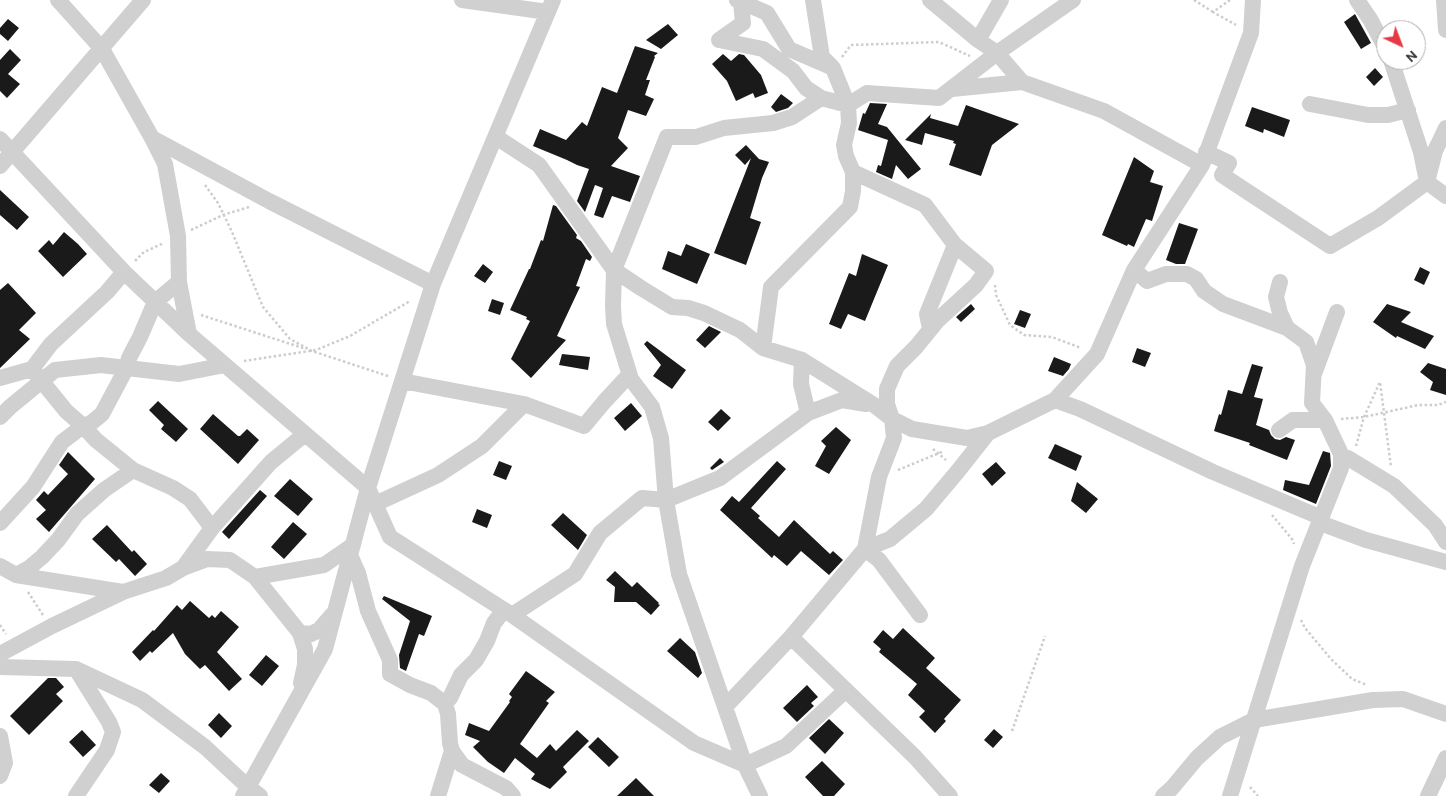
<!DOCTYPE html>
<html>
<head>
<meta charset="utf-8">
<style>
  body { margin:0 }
  #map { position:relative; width:1446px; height:796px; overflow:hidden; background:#fff; font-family:Overpass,sans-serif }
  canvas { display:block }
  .north { position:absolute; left:1376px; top:20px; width:50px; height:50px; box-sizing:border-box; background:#fff; border:1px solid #adadad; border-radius:50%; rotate:137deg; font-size:14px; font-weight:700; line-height:20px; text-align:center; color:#333 }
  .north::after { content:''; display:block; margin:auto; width:18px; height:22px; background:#e63946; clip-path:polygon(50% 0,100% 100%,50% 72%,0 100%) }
</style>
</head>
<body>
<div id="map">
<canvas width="1446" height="796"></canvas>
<div class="north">N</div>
</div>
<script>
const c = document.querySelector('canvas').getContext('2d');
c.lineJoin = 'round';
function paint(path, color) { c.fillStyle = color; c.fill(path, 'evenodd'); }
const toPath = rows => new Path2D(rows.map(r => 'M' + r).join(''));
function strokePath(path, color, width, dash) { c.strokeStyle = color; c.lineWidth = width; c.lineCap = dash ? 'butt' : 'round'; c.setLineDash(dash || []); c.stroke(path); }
const building = toPath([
  [1355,14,1371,43,1361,49,1344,22],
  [8,19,19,28,8,41,0,34,0,28],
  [668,24,678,35,661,49,646,40],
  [635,46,658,53,654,56,655,57,646,80,650,80,645,95,654,99,646,116,628,110,618,138,628,148,611,166,640,176,630,202,612,196,603,218,594,215,603,188,595,185,585,212,577,201,589,169,577,165,567,160,533,146,540,129,566,140,582,122,587,126,602,87,617,93],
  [10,49,21,60,8,74,20,84,7,98,0,91,0,60],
  [723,54,731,61,739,54,744,55,761,75,768,93,755,98,753,93,736,101,727,81,712,64],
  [1375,68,1383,77,1374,86,1366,77],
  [781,94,793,103,788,108,776,112,771,107],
  [870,103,887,104,878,124,887,127,921,169,908,179,896,165,892,179,876,172,878,165,881,166,888,140,858,130,863,113,865,114],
  [966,105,1019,124,992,145,981,176,949,165,956,144,953,143,954,141,925,133,922,145,905,140,931,114,930,118,958,126],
  [1252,107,1290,120,1284,137,1264,129,1263,133,1245,126],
  [746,145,759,159,769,162,762,178,750,218,761,222,746,265,714,253,751,158,745,165,735,155],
  [1134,157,1154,171,1150,182,1163,186,1152,221,1146,219,1134,247,1128,244,1127,246,1102,235],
  [0,190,29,217,17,230,0,215],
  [553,205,556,206,577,235,576,238,581,241,592,257,590,261,586,259,576,286,580,287,557,336,566,340,531,378,511,359,530,321,526,319,527,317,510,310,529,269,530,269,541,240,543,241],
  [1179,223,1198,229,1185,264,1176,264,1166,260],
  [64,232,78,244,87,254,63,277,38,251,49,240,53,245],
  [686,244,710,254,697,284,662,269,668,251,681,256],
  [862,254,888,265,865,321,848,314,841,329,829,324,849,273,856,276],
  [483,264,493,272,485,283,474,276],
  [1420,267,1430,272,1424,285,1414,280],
  [8,283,36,313,19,330,30,339,0,368,0,290],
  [492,299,504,303,500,315,488,311],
  [971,304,975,309,961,322,956,317],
  [1387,304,1411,312,1401,322,1434,336,1425,349,1397,336,1396,338,1373,322],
  [1020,310,1031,314,1025,328,1014,324],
  [709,326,721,332,705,348,696,340],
  [647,341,686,370,672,389,653,376,661,365,644,344],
  [1137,348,1151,353,1145,367,1132,362],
  [562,354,590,357,588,370,559,365],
  [1054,357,1071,364,1069,369,1063,376,1048,371],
  [1428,363,1446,369,1446,395,1430,390,1433,382,1420,372],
  [1252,364,1263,367,1254,397,1263,399,1256,425,1269,430,1271,435,1275,439,1280,440,1286,437,1295,440,1287,460,1249,445,1250,443,1214,431,1219,414,1221,415,1228,390,1242,394],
  [158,401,188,429,176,442,161,429,164,425,149,410],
  [631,403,642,416,625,431,614,418],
  [721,409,731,418,718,431,708,422],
  [213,414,238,436,240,436,247,429,259,440,238,464,200,429],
  [836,427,851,440,829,474,815,466,826,446,821,441],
  [1055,444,1082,456,1076,471,1048,458],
  [1323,451,1330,453,1331,466,1316,504,1283,490,1285,480,1309,485],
  [68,452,95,479,49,532,36,519,46,510,36,500,44,491,48,495,68,474,59,465],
  [720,458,724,462,712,470,710,468],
  [499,461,512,466,506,480,493,475],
  [777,461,786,469,751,508,760,516,758,518,779,537,794,520,830,554,833,551,843,560,829,575,801,551,787,566,774,555,772,558,720,510,732,496,739,502],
  [996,462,1006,473,992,486,982,474],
  [290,479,313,499,298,516,274,496],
  [1077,482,1098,499,1086,513,1071,501],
  [260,490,267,496,229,539,222,532],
  [477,509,492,515,487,528,472,522],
  [563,513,587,535,578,550,551,525],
  [293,522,307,534,284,559,271,547],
  [107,525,132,552,134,550,147,564,135,576,119,559,116,562,92,539],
  [615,571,632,587,637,582,659,603,658,604,660,605,651,615,636,602,614,602,615,587,606,580],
  [384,596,432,616,424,636,419,634,406,671,400,668,399,655,410,621,382,599],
  [190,601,209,618,212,615,215,618,221,611,239,627,217,652,242,679,229,691,205,665,200,669,185,654,173,633,152,653,150,651,140,661,132,652,153,630,154,631,177,605,182,610],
  [903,628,935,658,926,668,961,700,944,719,946,721,935,733,919,717,925,711,908,695,917,684,879,652,881,649,873,642,883,630,893,639],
  [680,638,695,652,702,673,698,678,667,651],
  [266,655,279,666,262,686,249,675],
  [526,671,555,692,546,701,549,703,520,744,537,758,550,744,556,751,577,730,589,741,563,767,567,772,550,789,531,779,535,774,515,758,504,773,488,762,473,747,480,741,465,735,469,723,489,731,510,702,509,701,512,697,509,694],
  [48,678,56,678,64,687,56,694,63,701,29,735,10,716],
  [807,685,818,697,811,703,814,706,797,722,783,708],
  [219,713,232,726,221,738,208,725],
  [829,719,844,733,825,754,809,738],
  [994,729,1003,737,993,748,984,740],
  [82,730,96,745,83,757,69,742],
  [598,737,619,757,609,767,588,747],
  [822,761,845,784,834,796,823,796,805,777],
  [161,773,170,781,159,793,149,785],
  [636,778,654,796,617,796]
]);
const path = toPath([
  [1194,0,1213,12],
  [1230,0,1213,12,1236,25],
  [842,57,851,45,939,42,970,56],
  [205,185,218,203,232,232,263,307,290,339,312,351,388,376],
  [191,230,223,215,249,207],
  [135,261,144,252,164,243],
  [995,285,996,295,1010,325,1024,335,1052,337,1081,348],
  [201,315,306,349],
  [244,361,316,350,350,336,410,301],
  [1341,419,1364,417,1418,405,1438,405,1446,402],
  [1356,446,1364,417,1380,382,1391,467],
  [933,449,946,460],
  [898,470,944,451],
  [1272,515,1292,539,1294,544],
  [28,592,43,615],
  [1301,620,1305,628,1331,659,1352,679,1367,685],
  [0,625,6,634],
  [1012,731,1045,636],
  [1250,787,1258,796]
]);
const minor = toPath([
  [58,0,102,49,152,138,269,201,433,284],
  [462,0,548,12],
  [737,0,767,13,789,49,833,68,848,105,867,93,939,98,997,53,1073,0],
  [813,0,822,57,832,67],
  [930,0,978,40,997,53,1022,82,1104,111,1202,165],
  [1357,0,1370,19,1386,49],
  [1444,0,1446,30],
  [719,40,763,49,793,71,806,88,821,98],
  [719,40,743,23,741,2],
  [978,40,1001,0],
  [1391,60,1421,152,1427,182,1446,196],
  [952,89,1022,82],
  [1310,104,1368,115,1388,115,1408,110],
  [496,137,539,165,614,270,641,288,672,307,688,308,704,313,740,330,763,348,802,360,874,405,892,419,912,429,967,438,988,433,1055,400,1097,354,1134,270,1202,165,1251,33,1253,0],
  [152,138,165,164,178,236,179,282,189,334],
  [0,139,124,272,189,334,368,488,390,537,512,615,694,743,745,765,760,796],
  [1206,152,1229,163,1222,175,1330,246,1378,218,1427,182,1435,151,1446,128],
  [0,166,143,0],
  [1134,270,1147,281,1166,274,1187,274,1196,279,1204,291,1223,304,1287,328,1306,342,1314,365,1312,403,1325,420,1341,454,1341,468,1302,566,1230,796],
  [1280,282,1276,297,1280,313,1287,328],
  [930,329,927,314,955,245],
  [763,348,771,287,850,207,853,191,853,172],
  [802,360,801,384,808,413],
  [32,369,51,344,107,292,124,272],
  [1314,374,1337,312],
  [0,378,32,369,66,411,83,426,96,440,133,470,173,488,190,499,212,528],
  [402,381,524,404,584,426,604,402,629,375],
  [1055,400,1080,409,1213,472,1322,518],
  [0,417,10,407,55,370,101,365,179,374,225,365],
  [1279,430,1293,420,1325,420],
  [1348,458,1394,486,1435,525,1446,542],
  [375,504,438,475,482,446,524,404],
  [0,523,33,487,62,442,83,426,91,423,102,414,127,367,129,358,140,337,155,302,179,282],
  [1320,523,1366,540,1446,562],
  [350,555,358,573,368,611,390,660,390,674,410,685,431,693,445,704,448,714,450,743,452,751,462,765,506,788,513,796],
  [0,566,16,575,123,592,166,578,183,568,207,559,230,560,255,577,324,565,353,545],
  [183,568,212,528,271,462,305,434],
  [16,575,29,568,42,557,58,540,77,514,104,490,133,470],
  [255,577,300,633,305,649,305,665,301,683],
  [512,615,575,574,600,533,642,498,666,500,720,478,808,413,842,400,866,404],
  [300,633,311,634,319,630,332,615],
  [791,637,915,757,950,796],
  [0,654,52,626,123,592],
  [0,667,76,669,142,700,205,747,248,787,260,796],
  [846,690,786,746,745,765,679,574,666,500,661,438,652,407,631,379,614,324,613,306,614,270,667,137,696,137,724,128,773,123,792,117,821,98,848,105,849,123,844,145,846,156,853,172,925,205,955,245,986,271,976,285,938,320,916,347,897,366,887,389,887,404,892,419,894,438,879,477,865,549,879,560,920,615],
  [445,704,450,698,461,675,476,660,487,641,494,623,504,610],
  [725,707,791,637,865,549,890,539,926,509,958,471,988,433],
  [0,736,5,763,0,776],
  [76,796,107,750,113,732,109,722,76,669],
  [243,796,325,649,368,488,433,284,553,0],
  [438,796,452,751],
  [1163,796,1172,788,1197,758,1220,737,1254,720,1373,700,1403,699,1446,714],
  [1428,796,1446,758]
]);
paint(building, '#1a1a1a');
strokePath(path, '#cdcdcd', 2.5, [2.5, 2.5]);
strokePath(minor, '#d0d0d0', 16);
</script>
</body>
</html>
